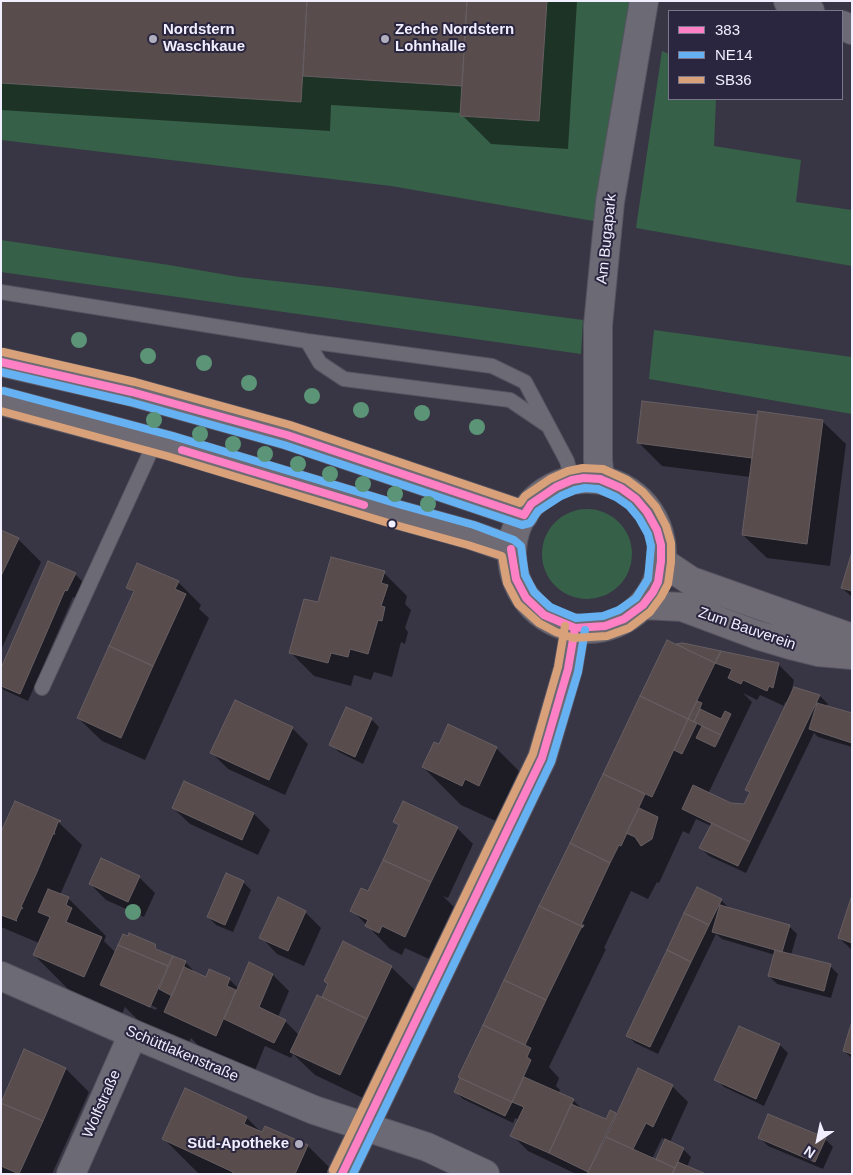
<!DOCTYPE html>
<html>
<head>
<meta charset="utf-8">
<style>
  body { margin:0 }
  #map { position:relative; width:853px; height:1175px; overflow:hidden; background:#383644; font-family:Helvetica,sans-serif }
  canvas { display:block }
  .frame { position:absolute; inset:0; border:2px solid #f1eeff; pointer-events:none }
  .legend { position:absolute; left:668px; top:10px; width:175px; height:90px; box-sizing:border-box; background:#2b263f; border:1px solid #7a768c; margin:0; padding:6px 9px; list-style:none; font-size:15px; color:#f1eeff }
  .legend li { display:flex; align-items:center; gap:10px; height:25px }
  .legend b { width:25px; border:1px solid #7a768c }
  .north { position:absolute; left:793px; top:1115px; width:50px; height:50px; -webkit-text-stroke:4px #2b263f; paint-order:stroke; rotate:214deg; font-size:14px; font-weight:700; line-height:20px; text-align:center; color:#f1eeff }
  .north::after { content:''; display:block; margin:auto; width:18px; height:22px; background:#f1eeff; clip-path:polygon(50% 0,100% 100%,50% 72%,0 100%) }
</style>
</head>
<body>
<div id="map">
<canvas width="853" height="1175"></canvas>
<div class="frame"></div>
<ul class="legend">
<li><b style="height:6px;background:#ff80c5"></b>383</li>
<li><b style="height:6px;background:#66b1f2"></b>NE14</li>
<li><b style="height:6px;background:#d9a179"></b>SB36</li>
</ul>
<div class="north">N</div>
</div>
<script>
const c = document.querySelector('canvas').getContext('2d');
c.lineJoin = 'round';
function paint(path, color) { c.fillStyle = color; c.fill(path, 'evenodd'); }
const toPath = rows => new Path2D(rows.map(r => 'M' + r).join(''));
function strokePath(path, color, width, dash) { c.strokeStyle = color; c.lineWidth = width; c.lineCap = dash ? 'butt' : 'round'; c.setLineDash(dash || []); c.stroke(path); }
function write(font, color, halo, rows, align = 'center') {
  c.font = font + ' Helvetica,sans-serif'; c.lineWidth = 4; c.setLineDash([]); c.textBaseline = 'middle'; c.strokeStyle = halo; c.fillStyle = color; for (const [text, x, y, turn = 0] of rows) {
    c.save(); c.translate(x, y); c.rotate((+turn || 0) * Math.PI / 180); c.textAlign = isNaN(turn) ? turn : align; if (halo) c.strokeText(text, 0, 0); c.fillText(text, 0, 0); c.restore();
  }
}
const green = toPath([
  [1,1,631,1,599,222,391,186,1,140],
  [662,51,669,54,669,99,716,99,714,146,801,160,796,202,852,210,852,266,636,228],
  [1,240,169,265,239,277,338,288,583,320,581,354,1,272],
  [654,330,852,357,852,414,649,379],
  '542 554a45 45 0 1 1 90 0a45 45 0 1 1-90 0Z'
]);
const shadow = toPath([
  [1,1,577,1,568,149,491,144,462,115,462,113,331,105,330,131,1,110],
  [643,402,759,417,822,421,846,444,830,566,767,558,743,535,750,477,662,466,638,442],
  [1,531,18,539,41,562,1,650],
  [852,556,852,597,842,588],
  [384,573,407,596,405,604,411,610,405,628,408,632,405,644,401,642,392,677,374,672,371,680,354,675,351,686,314,676,290,652,319,604],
  [75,574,83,582,75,598,73,597,28,701,4,690,1,687,1,672],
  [178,582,201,605,199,609,209,618,145,760,102,741,78,718,134,593,128,587],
  [668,641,676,646,688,645,778,664,794,680,791,694,795,689,820,696,828,704,826,707,852,715,852,747,818,737,814,733,746,873,709,856,701,848,711,826,696,819,689,834,683,831,659,883,657,882,648,899,631,891,604,948,606,949,549,1067,559,1078,556,1086,560,1090,558,1094,573,1100,583,1110,607,1121,610,1112,617,1114,638,1070,672,1086,688,1102,670,1142,683,1149,691,1157,687,1167,702,1174,576,1174,528,1151,512,1135,519,1120,515,1118,513,1123,463,1099,455,1091,461,1078,459,1076],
  [743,693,757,700,760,695,784,706,785,702,788,703,747,790,750,793,745,805,731,804,708,794,752,702],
  [662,1138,666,1140,656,1161,652,1159],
  [371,719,379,727,363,764,339,752,331,744],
  [292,728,308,744,285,795,228,769,212,753],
  [496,748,534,786,500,823,461,805,423,767],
  [184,783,254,814,270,830,258,855,190,824,173,808],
  [58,822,82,845,60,895,68,898,106,936,104,941,116,953,154,945,160,952,185,962,193,970,192,972,207,978,229,979,238,988,249,964,273,975,289,991,278,1017,285,1021,299,1035,323,999,329,985,391,967,415,990,363,1098,315,1075,293,1054,291,1058,265,1046,254,1073,203,1050,191,1038,188,1044,140,1022,125,1007,122,1014,72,993,34,955,39,943,1,927,1,835],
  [146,1003,157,1008,156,1010,146,1006],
  [394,822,457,828,473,844,448,898,443,896,454,907,429,959,405,948,402,955,390,949,352,910,369,893,400,827],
  [139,877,155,893,144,917,106,900,90,884],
  [243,882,251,890,233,932,216,925,208,917],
  [852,899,852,950,839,938],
  [721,900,729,908,789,926,797,934,791,955,830,966,838,974,831,998,777,984,769,976,775,955,722,939,716,934,658,1054,635,1043,627,1035],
  [305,912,321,928,304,966,277,954,261,937],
  [852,1026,852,1058,844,1051],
  [780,1045,788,1053,764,1106,724,1087,716,1079],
  [25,1051,66,1069,89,1092,52,1174,1,1174,1,1104],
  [247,1118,263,1134,308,1146,336,1174,199,1174,164,1139],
  [760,1138,825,1139,833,1147,823,1169,768,1146]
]);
const building = toPath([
  [1,1,307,1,301,102,1,83,1,1],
  [307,1,467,1,462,86,303,76,307,1],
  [467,1,547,1,539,121,460,116,467,1],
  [642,401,757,415,752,458,637,443,642,401],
  [758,411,823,420,807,544,742,535,758,411],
  [1,530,19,538,1,576,1,530],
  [852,552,852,591,841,588,852,552],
  [331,557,385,571,381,583,388,585,381,606,385,607,382,621,378,620,368,654,350,649,348,657,331,653,328,663,289,653,304,599,318,602,331,557],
  [48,561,76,573,67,591,65,590,20,694,1,686,1,668,48,561],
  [137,563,179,581,175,589,186,594,153,666,109,646,134,591,126,588,137,563],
  [667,640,715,663,688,719,640,696,667,640],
  [682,643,688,644,721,651,715,663,676,644,682,643],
  [109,646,153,666,121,738,77,718,109,646],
  [721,651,779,663,773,688,769,686,767,691,743,680,741,684,728,678,732,669,715,663,721,651],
  [794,687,820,695,750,842,682,809,693,785,731,803,744,804,750,792,745,790,794,687],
  [640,696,688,719,652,797,603,774,640,696],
  [235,700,293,727,269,780,210,753,235,700],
  [697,701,702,703,694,722,688,719,697,701],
  [817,703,852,713,852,743,809,729,817,703],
  [346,707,372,718,355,757,329,745,346,707],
  [700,709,721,719,725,711,731,714,721,735,694,722,700,709],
  [688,719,697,723,682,754,674,750,688,719],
  [448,724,497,747,479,786,465,779,462,786,422,767,434,742,439,744,448,724],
  [702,726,721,735,715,747,696,738,702,726],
  [603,774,645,794,621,846,619,845,610,863,570,843,603,774],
  [184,781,254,813,242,840,172,808,184,781],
  [15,801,61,821,58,822,54,833,55,834,53,834,37,872,21,907,23,908,21,909,16,920,17,921,1,915,1,832,15,801],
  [403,801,458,827,431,882,383,860,399,825,393,822,403,801],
  [639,808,658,817,652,839,641,846,635,837,626,833,639,808],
  [712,823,750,842,738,866,699,848,712,823],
  [570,843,610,863,581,925,584,925,583,927,539,906,570,843],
  [101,858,140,876,128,902,89,884,101,858],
  [383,860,431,882,405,937,382,926,379,933,365,926,368,920,350,911,361,888,368,891,383,860],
  [226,873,244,881,225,925,207,917,226,873],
  [697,887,722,899,709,925,684,913,697,887],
  [48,889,69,897,66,905,72,908,66,922,102,937,84,977,33,955,50,917,38,912,48,889],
  [852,895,852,943,838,938,852,895],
  [278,897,306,911,288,951,259,938,278,897],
  [720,905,790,925,782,952,712,932,720,905],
  [539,906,583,927,581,928,546,1000,504,980,539,906],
  [684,913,709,925,691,962,667,950,684,913],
  [129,933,155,944,156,949,173,956,168,966,118,945,123,934,128,936,129,933],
  [343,941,392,966,367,1019,322,997,328,984,324,981,343,941],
  [118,945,168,966,150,1007,100,985,118,945],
  [667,950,691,962,650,1047,626,1036,667,950],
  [775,950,831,964,824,991,768,976,775,950],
  [173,956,186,961,172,996,159,989,173,956],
  [249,962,273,974,259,1007,286,1020,274,1043,224,1019,249,962],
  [184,967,206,977,209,969,230,978,227,986,236,990,216,1036,164,1012,184,967],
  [504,980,546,1000,525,1045,483,1025,504,980],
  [317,995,367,1019,340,1075,290,1052,317,995],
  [852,1021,852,1054,843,1051,852,1021],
  [483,1025,531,1048,527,1057,531,1060,512,1102,458,1077,483,1025],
  [739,1026,780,1044,756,1099,714,1080,739,1026],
  [24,1049,66,1068,43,1121,1,1103,24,1049],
  [638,1068,673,1085,653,1127,646,1123,633,1149,606,1137,638,1068],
  [524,1077,574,1099,549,1153,510,1136,524,1107,512,1102,524,1077],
  [460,1078,512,1102,505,1116,454,1092,460,1078],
  [185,1088,247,1117,244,1124,262,1132,265,1126,308,1145,295,1174,232,1174,233,1172,162,1139,185,1088],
  [1,1103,43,1121,19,1174,1,1166,1,1103],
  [571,1104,606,1119,610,1110,616,1113,588,1172,549,1153,571,1104],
  [768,1114,826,1138,815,1162,758,1138,768,1114],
  [606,1137,675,1168,672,1174,587,1174,606,1137],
  [665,1139,684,1148,675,1168,656,1159,665,1139],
  [678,1162,706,1174,672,1174,678,1162]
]);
const lane = toPath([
  [1,292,307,341,492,366,525,382,567,461,572,480],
  [307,341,320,363,344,379,510,400,547,425],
  [42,688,155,442]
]);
const street = toPath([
  [788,1,810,11],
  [842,25,852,30],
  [600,479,598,460,598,325,610,202,644,1],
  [1,976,133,1034,314,1110,427,1147,485,1174],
  [71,1174,133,1034],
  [342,1174,542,758,568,669,575,628]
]);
const secondary = toPath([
  [1,362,132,392,287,435,524,515],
  [1,401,170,446,395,514,471,535,511,549],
  '512 554a75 75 0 1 1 150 0a75 75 0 1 1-150 0Z',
  [661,561,691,581,852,638],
  [643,605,682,607,757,635,794,646,818,652,852,655]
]);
const bus1 = toPath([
  [1,362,132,392,287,435,524,515],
  [182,450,364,505],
  [511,549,516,579,526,598,544,615,575,628,605,626,624,619,643,605,653,592,658,582,661,561,661,545,657,530,647,512,636,499,621,488,600,479,584,478,572,480,556,487,531,504,524,515],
  [342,1174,542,758,568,669,575,628]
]);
const bus2 = toPath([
  [1,372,130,402,284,445,522,525,530,523,538,511,561,496,575,490,585,488,598,489,616,497,629,506,639,518,648,534,651,546,648,579,636,598,619,610,603,616,576,618,550,607,534,592,525,575,521,546,514,540,474,525,398,504,173,436,4,391],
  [353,1174,551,762,578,672,585,630]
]);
const bus3 = toPath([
  [1,411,167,456,392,524,468,545,502,556,507,583,518,604,539,623,556,632,573,638,607,636,629,628,650,612,661,597,668,584,671,562,671,543,666,526,656,507,643,492,627,480,603,469,583,468,568,471,550,479,525,496,520,503,290,425,135,382,3,352],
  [333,1170,533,754,558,667,565,626]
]);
const trees = [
  [79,340],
  [148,356],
  [204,363],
  [249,383],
  [312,396],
  [361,410],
  [422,413],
  [154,420],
  [477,427],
  [200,434],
  [233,444],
  [265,454],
  [298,464],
  [330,474],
  [363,484],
  [395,494],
  [428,504],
  [133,912]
];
const markers = [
  [153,39,5,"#b0aebe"],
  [385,39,5,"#b0aebe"],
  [392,524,4.5,"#f1eeff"],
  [299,1144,5,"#b0aebe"]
];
const poiNames = [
  ["Nordstern",163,30],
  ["Waschkaue",163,47],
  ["Zeche Nordstern",395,30],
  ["Lohnhalle",395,47],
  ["Süd-Apotheke",289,1144,"right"]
];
const streetNames = [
  ["Am Bugapark",607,239,-84],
  ["Zum Bauverein",747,629,19],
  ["Schüttlakenstraße",182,1054,23],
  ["Wolfstraße",102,1104,-66]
];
paint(green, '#376048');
paint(shadow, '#0007');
paint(building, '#594c4c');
strokePath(building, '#665e62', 1);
strokePath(lane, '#575461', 16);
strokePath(street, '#575461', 30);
strokePath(secondary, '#575461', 30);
strokePath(lane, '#6c6a75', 14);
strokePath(street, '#6c6a75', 28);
strokePath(secondary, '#6f6b74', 28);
strokePath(bus1, '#ff80c5', 8);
strokePath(bus2, '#66b1f2', 8);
strokePath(bus3, '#d9a179', 8);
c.fillStyle = '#5c9477';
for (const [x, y] of trees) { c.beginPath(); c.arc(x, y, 8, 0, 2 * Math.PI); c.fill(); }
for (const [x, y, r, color] of markers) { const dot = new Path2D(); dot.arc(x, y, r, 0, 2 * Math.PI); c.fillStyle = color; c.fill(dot); strokePath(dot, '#2b263f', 2); }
write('bold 15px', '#f1eeff', '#2b263f', poiNames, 'left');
write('15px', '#f1eeff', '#2b263f', streetNames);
</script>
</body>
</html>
